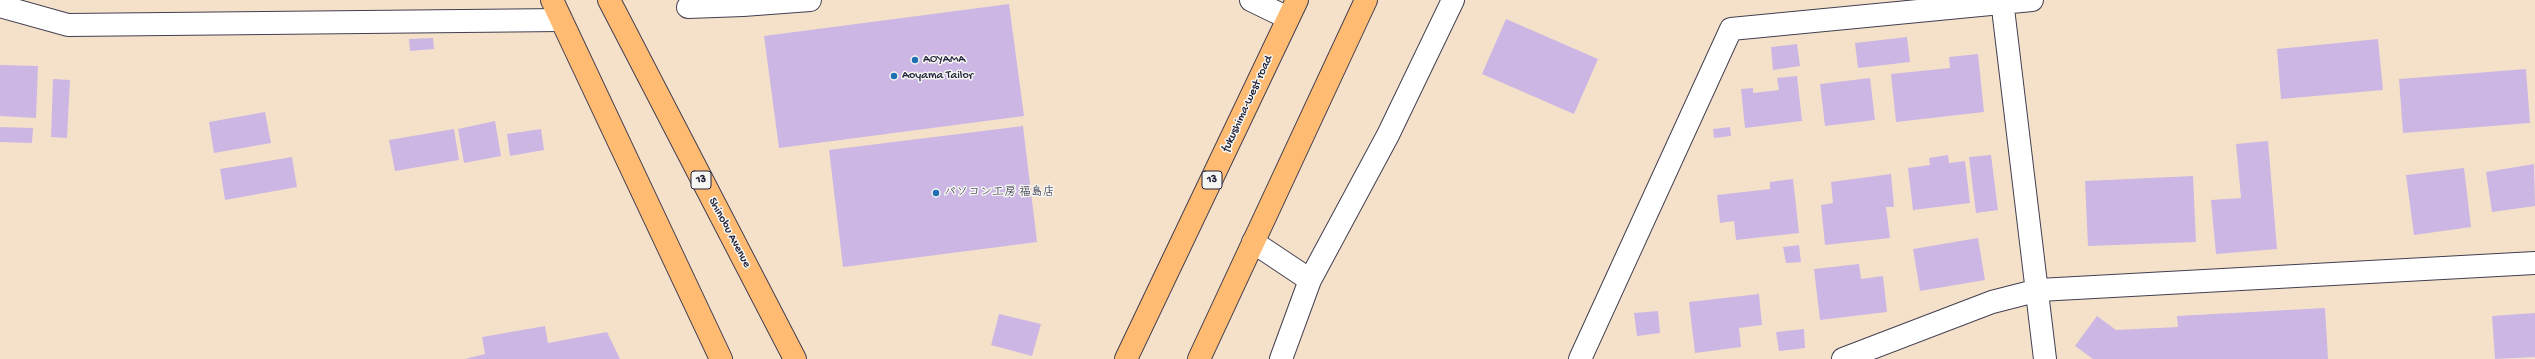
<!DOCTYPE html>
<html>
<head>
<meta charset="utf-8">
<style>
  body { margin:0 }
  canvas { display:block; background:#f5e1ca }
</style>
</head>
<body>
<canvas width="2535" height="359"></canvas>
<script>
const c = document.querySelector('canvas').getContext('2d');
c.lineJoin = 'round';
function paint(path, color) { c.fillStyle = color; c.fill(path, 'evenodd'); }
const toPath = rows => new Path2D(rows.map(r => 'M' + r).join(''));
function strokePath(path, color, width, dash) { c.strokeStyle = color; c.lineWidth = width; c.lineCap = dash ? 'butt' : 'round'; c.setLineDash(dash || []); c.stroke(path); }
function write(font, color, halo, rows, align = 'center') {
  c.font = font + ' "Gochi Hand","Klee One",sans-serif'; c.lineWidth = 3; c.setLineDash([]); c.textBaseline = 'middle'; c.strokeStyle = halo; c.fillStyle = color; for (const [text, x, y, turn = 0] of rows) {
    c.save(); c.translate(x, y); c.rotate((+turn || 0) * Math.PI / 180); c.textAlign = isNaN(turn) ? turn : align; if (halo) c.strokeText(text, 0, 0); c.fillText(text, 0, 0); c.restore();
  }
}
const building = toPath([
  [1009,4,1024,116,779,148,764,36],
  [1506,19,1598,59,1574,114,1482,74],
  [1907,37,1910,62,1858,68,1855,43],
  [433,38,434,49,410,51,409,39],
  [2378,39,2383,90,2281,99,2277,49],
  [1797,44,1800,66,1773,70,1771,47],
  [1978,54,1984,112,1896,122,1891,74,1950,68,1949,57],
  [0,65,38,66,36,118,0,116],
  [2526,69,2530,123,2403,133,2399,79],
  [1797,76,1802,121,1745,128,1741,89,1753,88,1753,93,1779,90,1777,78],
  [1870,78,1875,120,1825,126,1820,84],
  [53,79,70,80,67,138,51,137],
  [265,112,271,143,214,153,209,122],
  [495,121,501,156,464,163,458,129],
  [1023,126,1037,242,843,267,829,150],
  [0,127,33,128,32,143,0,142],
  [1730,127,1731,136,1714,138,1713,129],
  [454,129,459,160,395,171,389,140],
  [541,129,544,150,510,156,507,134],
  [2268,141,2277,249,2216,254,2211,200,2241,198,2236,144],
  [1948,155,1949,163,1965,161,1970,203,1913,210,1908,168,1930,165,1929,158],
  [1991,155,1998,210,1976,213,1969,157],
  [292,157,297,187,225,200,220,169],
  [2534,164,2535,206,2492,212,2486,172],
  [2464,168,2471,227,2414,235,2406,175],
  [1891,174,1894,207,1886,207,1890,238,1825,245,1821,205,1833,203,1831,182],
  [2193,176,2196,242,2088,246,2085,181],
  [1793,179,1799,233,1736,240,1734,221,1720,223,1717,195,1770,189,1770,182],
  [1978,238,1985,280,1920,291,1913,249],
  [1799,245,1801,262,1786,263,1783,247],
  [1859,264,1861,279,1883,276,1887,312,1820,320,1814,269],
  [1759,294,1762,325,1739,328,1741,347,1695,353,1689,302],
  [2325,308,2328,359,2093,359,2075,346,2097,316,2116,330,2178,327,2177,316],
  [1658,311,1660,333,1637,336,1634,313],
  [2535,313,2535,357,2495,359,2492,316],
  [999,314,1041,324,1032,356,991,345],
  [545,326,548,343,607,332,620,359,465,359,485,354,482,337],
  [1804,329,1805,348,1779,351,1776,332]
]);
const minor = toPath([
  [743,0,743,5,810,0],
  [1251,0,1288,18],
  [2002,0,2045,359],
  [0,6,68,25,561,20],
  [688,7,743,5],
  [1253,242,1310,280],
  [1281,359,1310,280,1388,135,1453,0],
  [1580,359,1731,29,2032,0],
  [1843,359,1992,302,2039,290,2535,263]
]);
const trunk = toPath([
  [552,0,721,359],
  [609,0,795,359],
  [1126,359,1297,0],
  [1199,359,1366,0]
]);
const markers = [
  [915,60,4,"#1f6fb2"],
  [894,76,4,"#1f6fb2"],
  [936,193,4,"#1f6fb2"]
];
const shields = [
  [701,180,20],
  [1212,180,20]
];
const shieldNames = [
  ["13",701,180],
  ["13",1212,180]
];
const poiNames = [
  ["AOYAMA",923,60],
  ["Aoyama Tailor",902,76],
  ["パソコン工房 福島店",944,193]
];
const streetNames = [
  ["fukushima-west road",1248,104,-65],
  ["Shinobu Avenue",729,233,62]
];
paint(building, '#ccb7e4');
strokePath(minor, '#423f50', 24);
strokePath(trunk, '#423f50', 24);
strokePath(minor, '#fff', 22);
strokePath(trunk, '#febb71', 22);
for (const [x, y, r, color] of markers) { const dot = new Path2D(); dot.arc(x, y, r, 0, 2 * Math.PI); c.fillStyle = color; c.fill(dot); strokePath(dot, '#f6f6f2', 1.5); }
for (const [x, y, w] of shields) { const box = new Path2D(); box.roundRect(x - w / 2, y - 9, w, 18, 3); c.fillStyle = '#f6f6f2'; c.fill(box); strokePath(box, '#22223b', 1); }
write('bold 11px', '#22223b', null, shieldNames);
write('12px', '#22223b', '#f6f6f2', poiNames, 'left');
write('12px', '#22223b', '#f6f6f2', streetNames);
</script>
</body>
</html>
